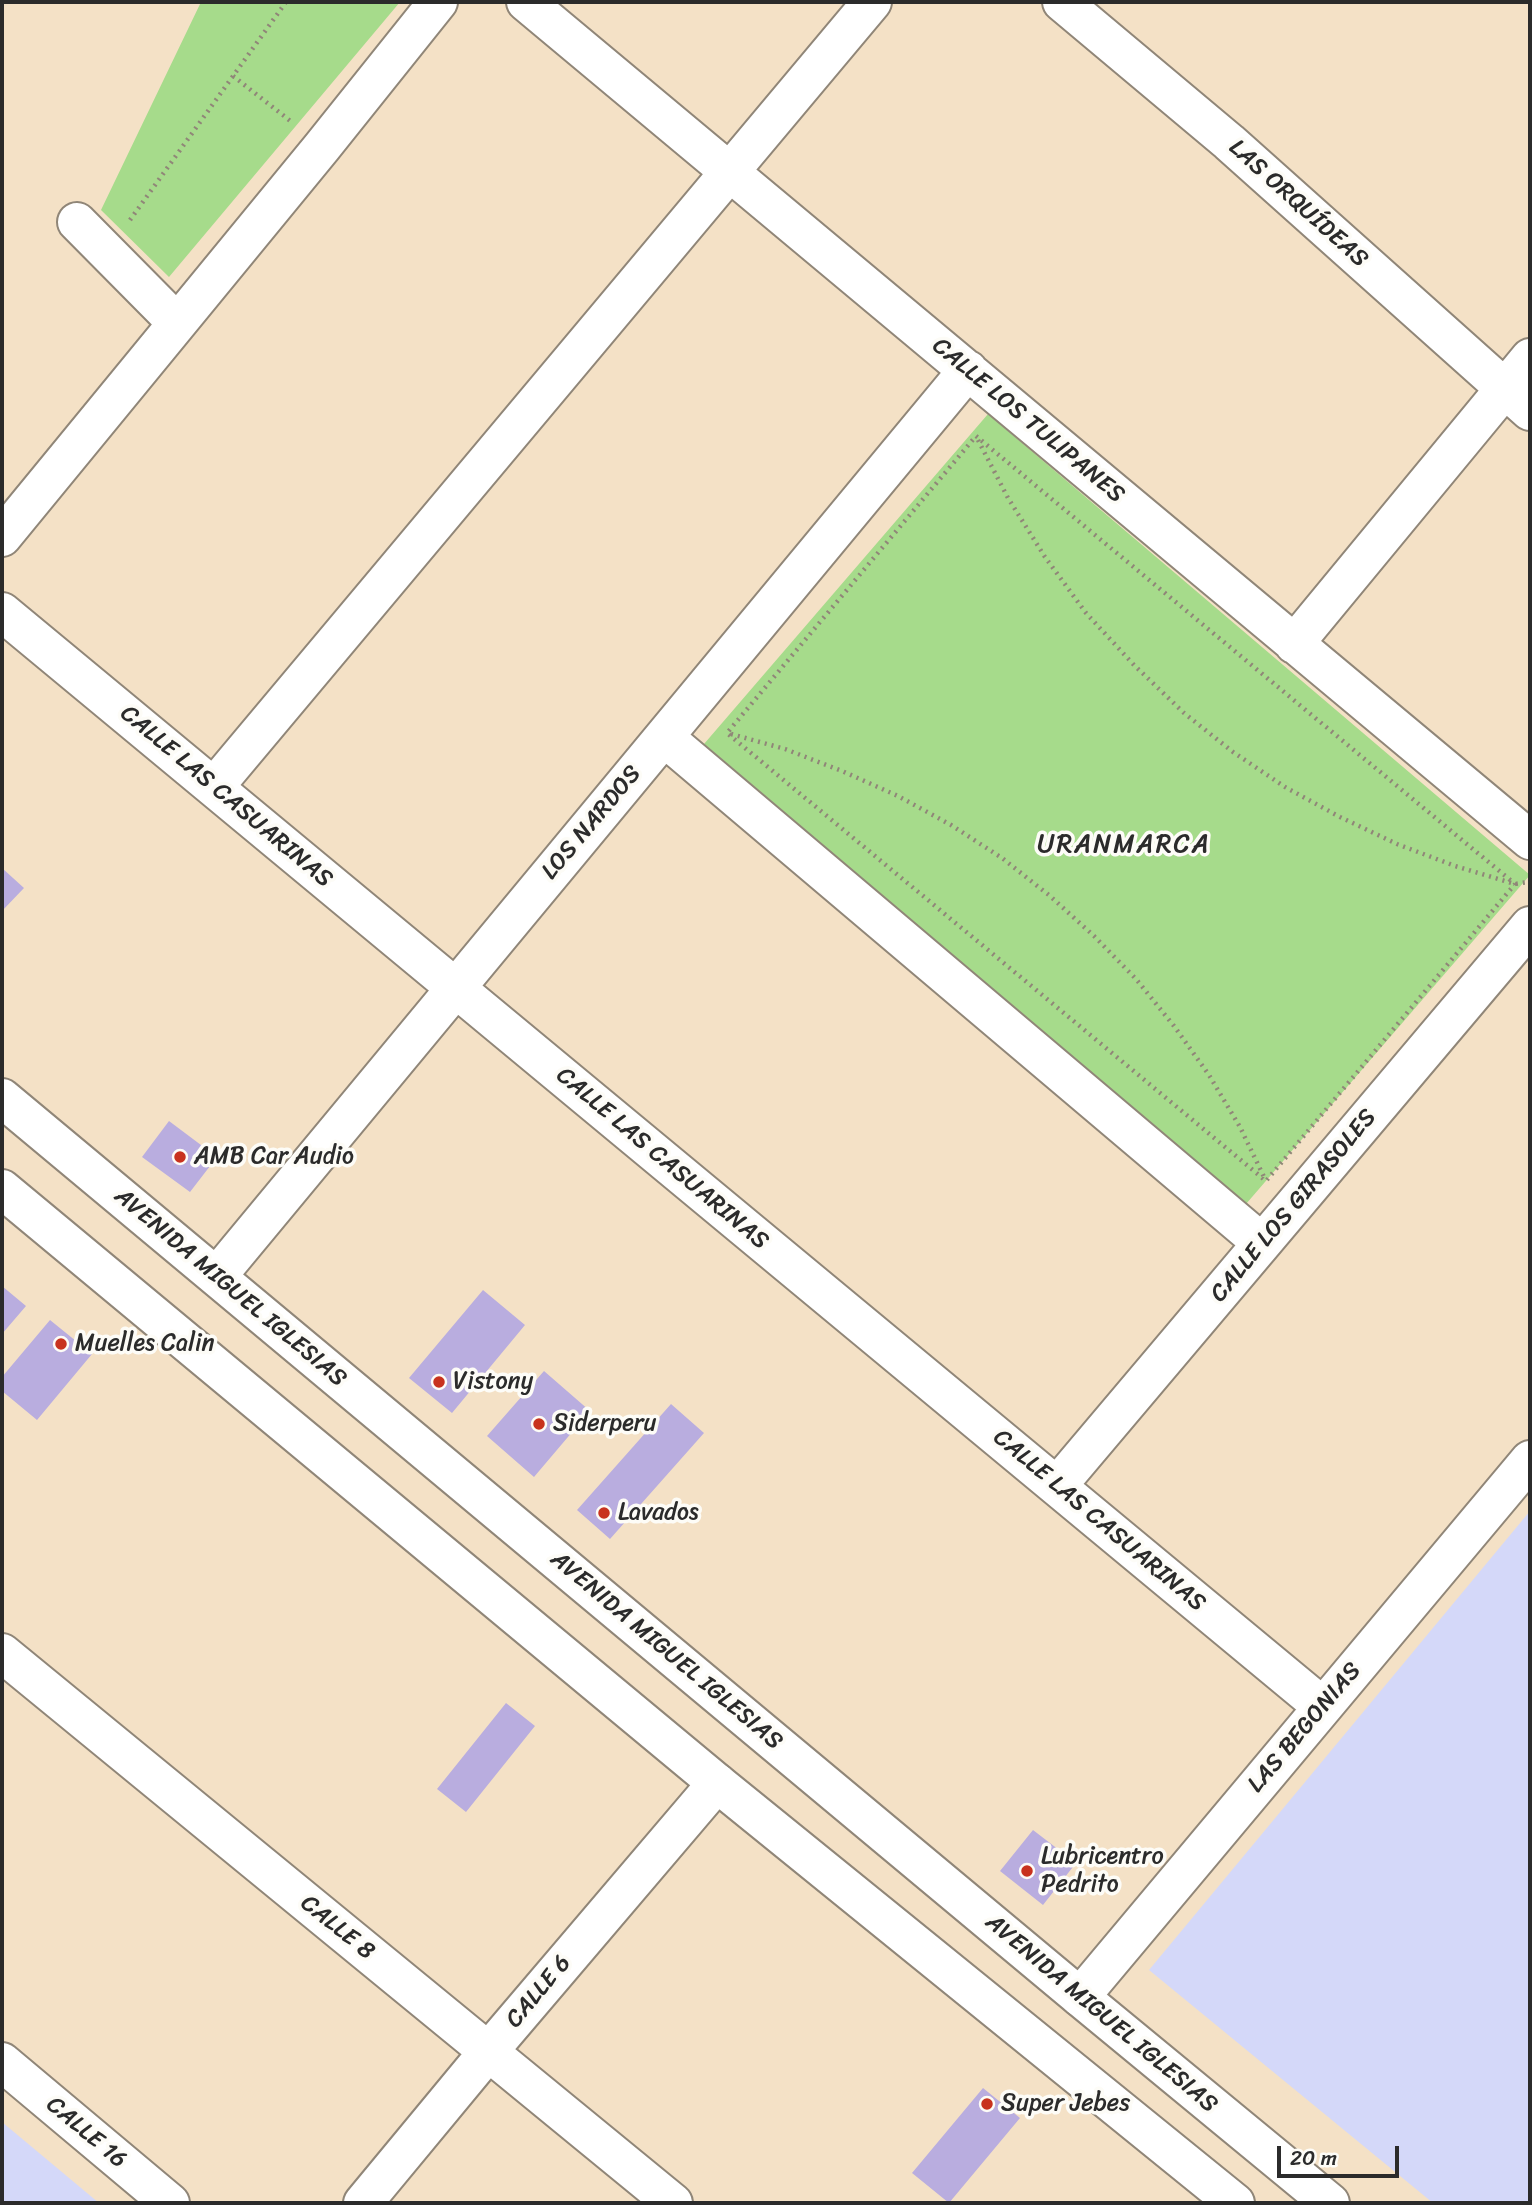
<!DOCTYPE html>
<html>
<head>
<meta charset="utf-8">
<style>
  body { margin:0 }
  #map { position:relative; width:1532px; height:2205px; overflow:hidden; background:#f4e1c6; font-family:Sriracha,sans-serif }
  canvas { display:block }
  .frame { position:absolute; inset:0; border:4px solid #2b2b2b; pointer-events:none }
  .scale { position:absolute; left:1277px; top:2146px; width:122px; height:32px; box-sizing:border-box; border:4px solid #2b2b2b; border-top:0; padding-left:9px; font-size:21px; line-height:24px; white-space:nowrap; color:#2b2b2b; -webkit-text-stroke:5px #fdfcf7; paint-order:stroke }
</style>
</head>
<body>
<div id="map">
<canvas width="1532" height="2205"></canvas>
<div class="frame"></div>
<div class="scale">20 m</div>
</div>
<script>
const c = document.querySelector('canvas').getContext('2d');
c.lineJoin = 'round';
function paint(path, color) { c.fillStyle = color; c.fill(path, 'evenodd'); }
const toPath = rows => new Path2D(rows.map(r => 'M' + r).join(''));
function strokePath(path, color, width, dash) { c.strokeStyle = color; c.lineWidth = width; c.lineCap = dash ? 'butt' : 'round'; c.setLineDash(dash || []); c.stroke(path); }
function write(font, color, halo, rows, align = 'center') {
  c.font = font + ' Sriracha,sans-serif'; c.lineWidth = 7; c.setLineDash([]); c.textBaseline = 'middle'; c.strokeStyle = halo; c.fillStyle = color; for (const [text, x, y, turn = 0] of rows) {
    c.save(); c.translate(x, y); c.rotate((+turn || 0) * Math.PI / 180); c.textAlign = isNaN(turn) ? turn : align; if (halo) c.strokeText(text, 0, 0); c.fillText(text, 0, 0); c.restore();
  }
}
const built = toPath([
  [1530,1511,1530,2203,1433,2203,1149,1970],
  [2,2122,99,2203,2,2203]
]);
const green = toPath([
  [201,2,400,2,169,277,101,210],
  [988,414,1530,875,1246,1204,704,744]
]);
const building = toPath([
  [2,868,24,888,2,911],
  [169,1121,217,1157,190,1192,142,1157],
  [2,1286,26,1306,2,1334],
  [483,1290,525,1325,452,1413,409,1378],
  [50,1320,92,1354,37,1420,2,1391,2,1377],
  [544,1371,590,1411,534,1477,487,1436],
  [671,1404,704,1433,610,1539,577,1510],
  [506,1703,535,1726,466,1812,437,1789],
  [1033,1830,1076,1863,1043,1905,1000,1871],
  [983,2088,1020,2118,949,2203,912,2173]
]);
const path = toPath([
  [233,76,293,123],
  [130,220,286,2],
  [976,436,1515,884,1266,1181,727,733,976,436],
  [978,440,1008,498,1045,557,1086,613,1134,665,1184,713,1233,752,1285,787,1340,817,1397,844,1455,866,1515,884,1528,882],
  [731,734,785,749,842,771,898,796,951,825,1002,858,1050,896,1094,936,1136,979,1174,1026,1209,1075,1240,1127,1265,1179]
]);
const minor = toPath([
  [526,2,1530,840],
  [1062,2,1229,142,1530,411],
  [77,222,176,322],
  [2,537,322,147,438,2],
  [2,612,1323,1707],
  [1294,644,1530,358],
  [664,737,1262,1243],
  [214,787,872,2],
  [217,1276,968,370],
  [1057,1486,1530,926],
  [2,1653,673,2203],
  [1080,1997,1530,1460],
  [2,2062,170,2203],
  [363,2203,488,2052,717,1783]
]);
const major = toPath([
  [2,1098,1080,1997,1330,2203],
  [2,1189,717,1783,1235,2203]
]);
const markers = [
  [180,1157,7,"#c8321e"],
  [61,1344,7,"#c8321e"],
  [439,1382,7,"#c8321e"],
  [539,1424,7,"#c8321e"],
  [604,1513,7,"#c8321e"],
  [1027,1871,7,"#c8321e"],
  [987,2104,7,"#c8321e"]
];
const streetNames = [
  ["LAS ORQUÍDEAS",1298,204,42],
  ["CALLE LOS TULIPANES",1028,421,40],
  ["CALLE LAS CASUARINAS",226,797,40],
  ["LOS NARDOS",592,823,-50],
  ["CALLE LAS CASUARINAS",662,1159,40],
  ["CALLE LOS GIRASOLES",1294,1206,-50],
  ["AVENIDA MIGUEL IGLESIAS",230,1288,40],
  ["CALLE LAS CASUARINAS",1099,1521,40],
  ["AVENIDA MIGUEL IGLESIAS",666,1651,40],
  ["LAS BEGONIAS",1305,1728,-50],
  ["CALLE 8",337,1928,39],
  ["CALLE 6",539,1992,-50],
  ["AVENIDA MIGUEL IGLESIAS",1101,2014,40],
  ["CALLE 16",86,2133,40]
];
const poiNames = [
  ["AMB Car Audio",194,1157],
  ["Muelles Calin",75,1344],
  ["Vistony",453,1382],
  ["Siderperu",553,1424],
  ["Lavados",618,1513],
  ["Lubricentro",1041,1857],
  ["Pedrito",1041,1885],
  ["Super Jebes",1001,2104]
];
const neighbourhoodNames = [
  ["URANMARCA",1124,845]
];
paint(built, '#d4d8f9');
paint(green, '#a6db8b');
paint(building, '#b9addf');
strokePath(minor, '#908678', 42);
strokePath(major, '#908678', 42);
strokePath(path, '#908678', 4.5, [2, 5]);
strokePath(minor, '#fff', 38);
strokePath(major, '#fff', 38);
for (const [x, y, r, color] of markers) { const dot = new Path2D(); dot.arc(x, y, r, 0, 2 * Math.PI); c.fillStyle = color; c.fill(dot); strokePath(dot, '#fdfcf7', 2.5); }
write('24px', '#2b2b2b', '#fdfcf7', streetNames);
write('24px', '#2b2b2b', '#fdfcf7', poiNames, 'left');
c.letterSpacing = '2px';
write('26px', '#2b2b2b', '#fdfcf7', neighbourhoodNames);
c.letterSpacing = '0px';
</script>
</body>
</html>
